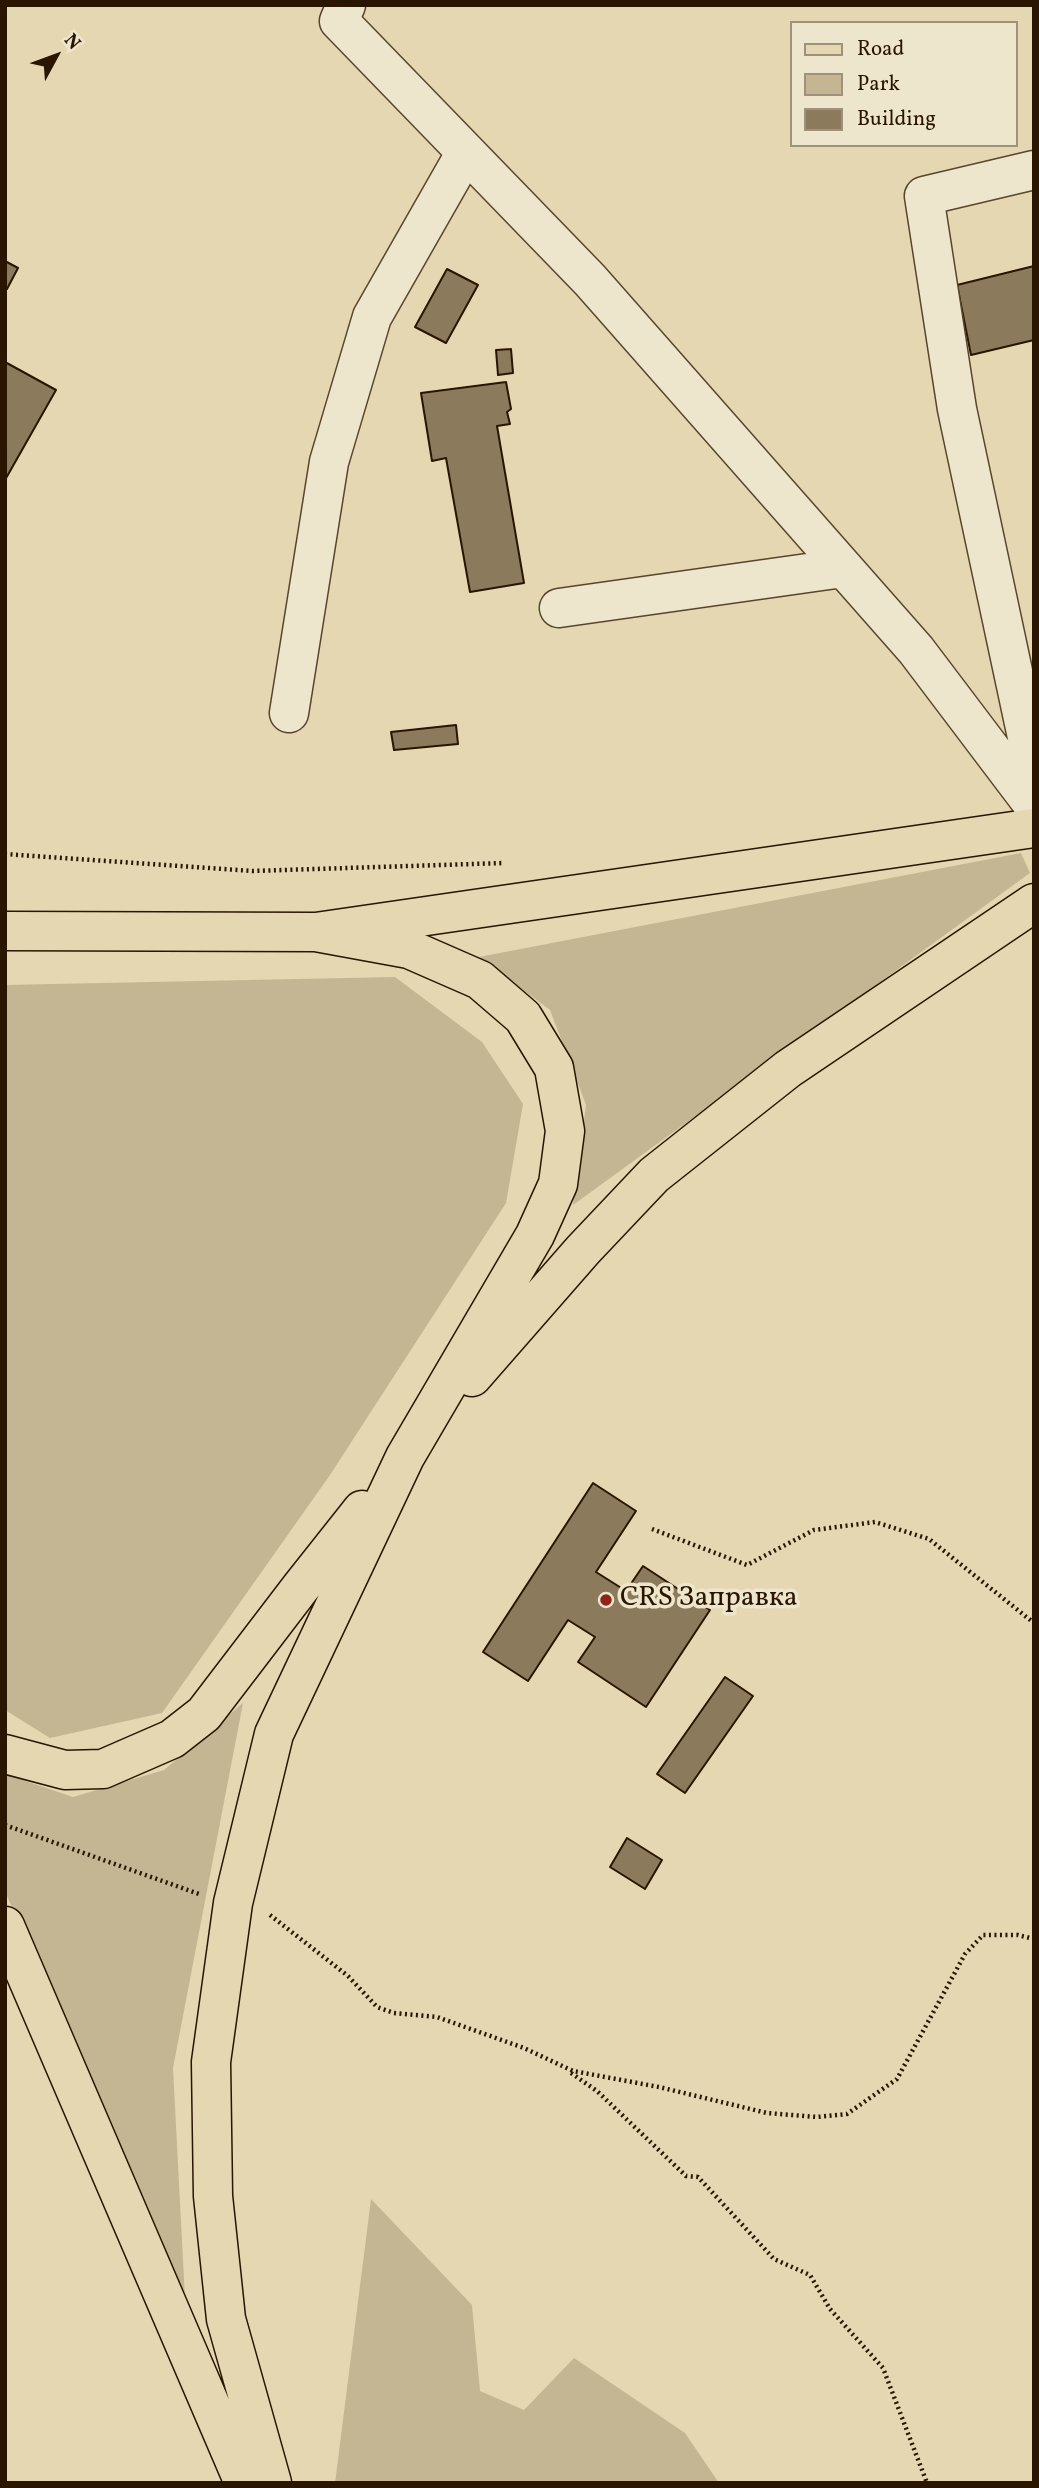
<!DOCTYPE html>
<html>
<head>
<meta charset="utf-8">
<style>
  body { margin:0 }
  #map { position:relative; width:1039px; height:2488px; overflow:hidden; background:#e4d7b1; font-family:Vollkorn,serif }
  canvas { display:block }
  .frame { position:absolute; inset:0; border:7px solid #2a1500; pointer-events:none }
  .legend { position:absolute; left:790px; top:21px; width:228px; height:126px; box-sizing:border-box; background:#ede5cc; border:2px solid #9f927a; margin:0; padding:9px 12px; list-style:none; font-size:21px; color:#2a1500 }
  .legend li { display:flex; align-items:center; gap:14px; height:35px }
  .legend b { width:35px; border:2px solid #9f927a }
  .north { position:absolute; left:21px; top:21px; width:70px; height:70px; -webkit-text-stroke:5px #ede5cc; paint-order:stroke; rotate:49deg; font-size:19px; font-weight:700; line-height:28px; text-align:center; color:#2a1500 }
  .north::after { content:''; display:block; margin:auto; width:24px; height:32px; background:#2a1500; clip-path:polygon(50% 0,100% 100%,50% 72%,0 100%) }
</style>
</head>
<body>
<div id="map">
<canvas width="1039" height="2488"></canvas>
<div class="frame"></div>
<ul class="legend">
<li><b style="height:9px;background:#e4d7b1"></b>Road</li>
<li><b style="height:19px;background:#c4b693"></b>Park</li>
<li><b style="height:19px;background:#8b7a5c"></b>Building</li>
</ul>
<div class="north">N</div>
</div>
<script>
const c = document.querySelector('canvas').getContext('2d');
c.lineJoin = 'round';
function paint(path, color) { c.fillStyle = color; c.fill(path, 'evenodd'); }
const toPath = rows => new Path2D(rows.map(r => 'M' + r).join(''));
function strokePath(path, color, width, dash) { c.strokeStyle = color; c.lineWidth = width; c.lineCap = dash ? 'butt' : 'round'; c.setLineDash(dash || []); c.stroke(path); }
function write(font, color, halo, rows, align = 'center') {
  c.font = font + ' Vollkorn,serif'; c.lineWidth = 7; c.setLineDash([]); c.textBaseline = 'middle'; c.strokeStyle = halo; c.fillStyle = color; for (const [text, x, y, turn = 0] of rows) {
    c.save(); c.translate(x, y); c.rotate((+turn || 0) * Math.PI / 180); c.textAlign = isNaN(turn) ? turn : align; if (halo) c.strokeText(text, 0, 0); c.fillText(text, 0, 0); c.restore();
  }
}
const green = toPath([
  [1021,853,1030,873,573,1205,586,1105,550,1010,479,957],
  [395,977,482,1042,523,1104,506,1203,330,1475,162,1713,50,1738,5,1710,5,985],
  [243,1703,173,2068,186,2318,5,1891,5,1774,73,1797,164,1770],
  [371,2199,472,2305,480,2391,524,2410,574,2358,685,2433,719,2483,335,2483]
]);
const building = toPath([
  [5,261,18,268,7,289,5,288,5,261],
  [1034,266,1034,340,971,355,957,285,1034,266],
  [447,269,478,285,446,343,415,327,447,269],
  [511,349,513,373,498,375,496,350,511,349],
  [5,362,56,390,5,480,5,362],
  [506,382,511,409,507,412,510,424,497,426,524,583,470,592,446,458,432,461,421,393,506,382],
  [456,725,458,744,394,750,391,732,456,725],
  [593,1483,636,1511,596,1572,626,1591,643,1566,710,1610,646,1707,578,1662,595,1637,568,1620,528,1681,483,1652,593,1483],
  [725,1677,753,1696,685,1793,657,1774,725,1677],
  [627,1838,662,1860,645,1889,610,1867,627,1838]
]);
const path = toPath([
  [5,854,252,871,504,863],
  [652,1529,747,1565,814,1530,875,1522,929,1539,1034,1623],
  [5,1825,199,1894],
  [270,1915,348,1976,377,2007,394,2013,437,2017,524,2048,573,2071,659,2087,767,2113,817,2117,847,2114,897,2079,965,1954,983,1935,1018,1935,1034,1939],
  [571,2073,597,2091,686,2176,698,2177,774,2259,810,2275,830,2309,883,2368,927,2483]
]);
const minor = toPath([
  [346,5,339,21,590,280,916,650,1034,806],
  [1034,170,924,196,957,409,1034,770],
  [559,608,843,568],
  [289,713,329,462,372,317,466,152]
]);
const major = toPath([
  [5,931,316,932,1034,828],
  [472,1377,583,1250,654,1175,788,1069,1034,903],
  [5,1754,65,1770,103,1769,172,1739,204,1714,301,1587,362,1510],
  [5,1926,244,2483],
  [272,2483,226,2319,213,2196,211,2062,233,1903,274,1734,405,1457,535,1235,558,1184,565,1131,554,1068,523,1017,480,980,409,949,316,932]
]);
const markers = [
  [606,1600,7,"#8f2418"]
];
const poiNames = [
  ["CRS Заправка",620,1600]
];
paint(green, '#c4b693');
paint(building, '#8b7a5c');
strokePath(building, '#2a1500', 2);
strokePath(minor, '#58462c', 41);
strokePath(major, '#2a1500', 41);
strokePath(path, '#2a1500', 4.5, [2, 3.5]);
strokePath(minor, '#ede5cc', 38);
strokePath(major, '#e4d7b1', 38);
for (const [x, y, r, color] of markers) { const dot = new Path2D(); dot.arc(x, y, r, 0, 2 * Math.PI); c.fillStyle = color; c.fill(dot); strokePath(dot, '#ede5cc', 2.5); }
write('28px', '#2a1500', '#ede5cc', poiNames, 'left');
</script>
</body>
</html>
